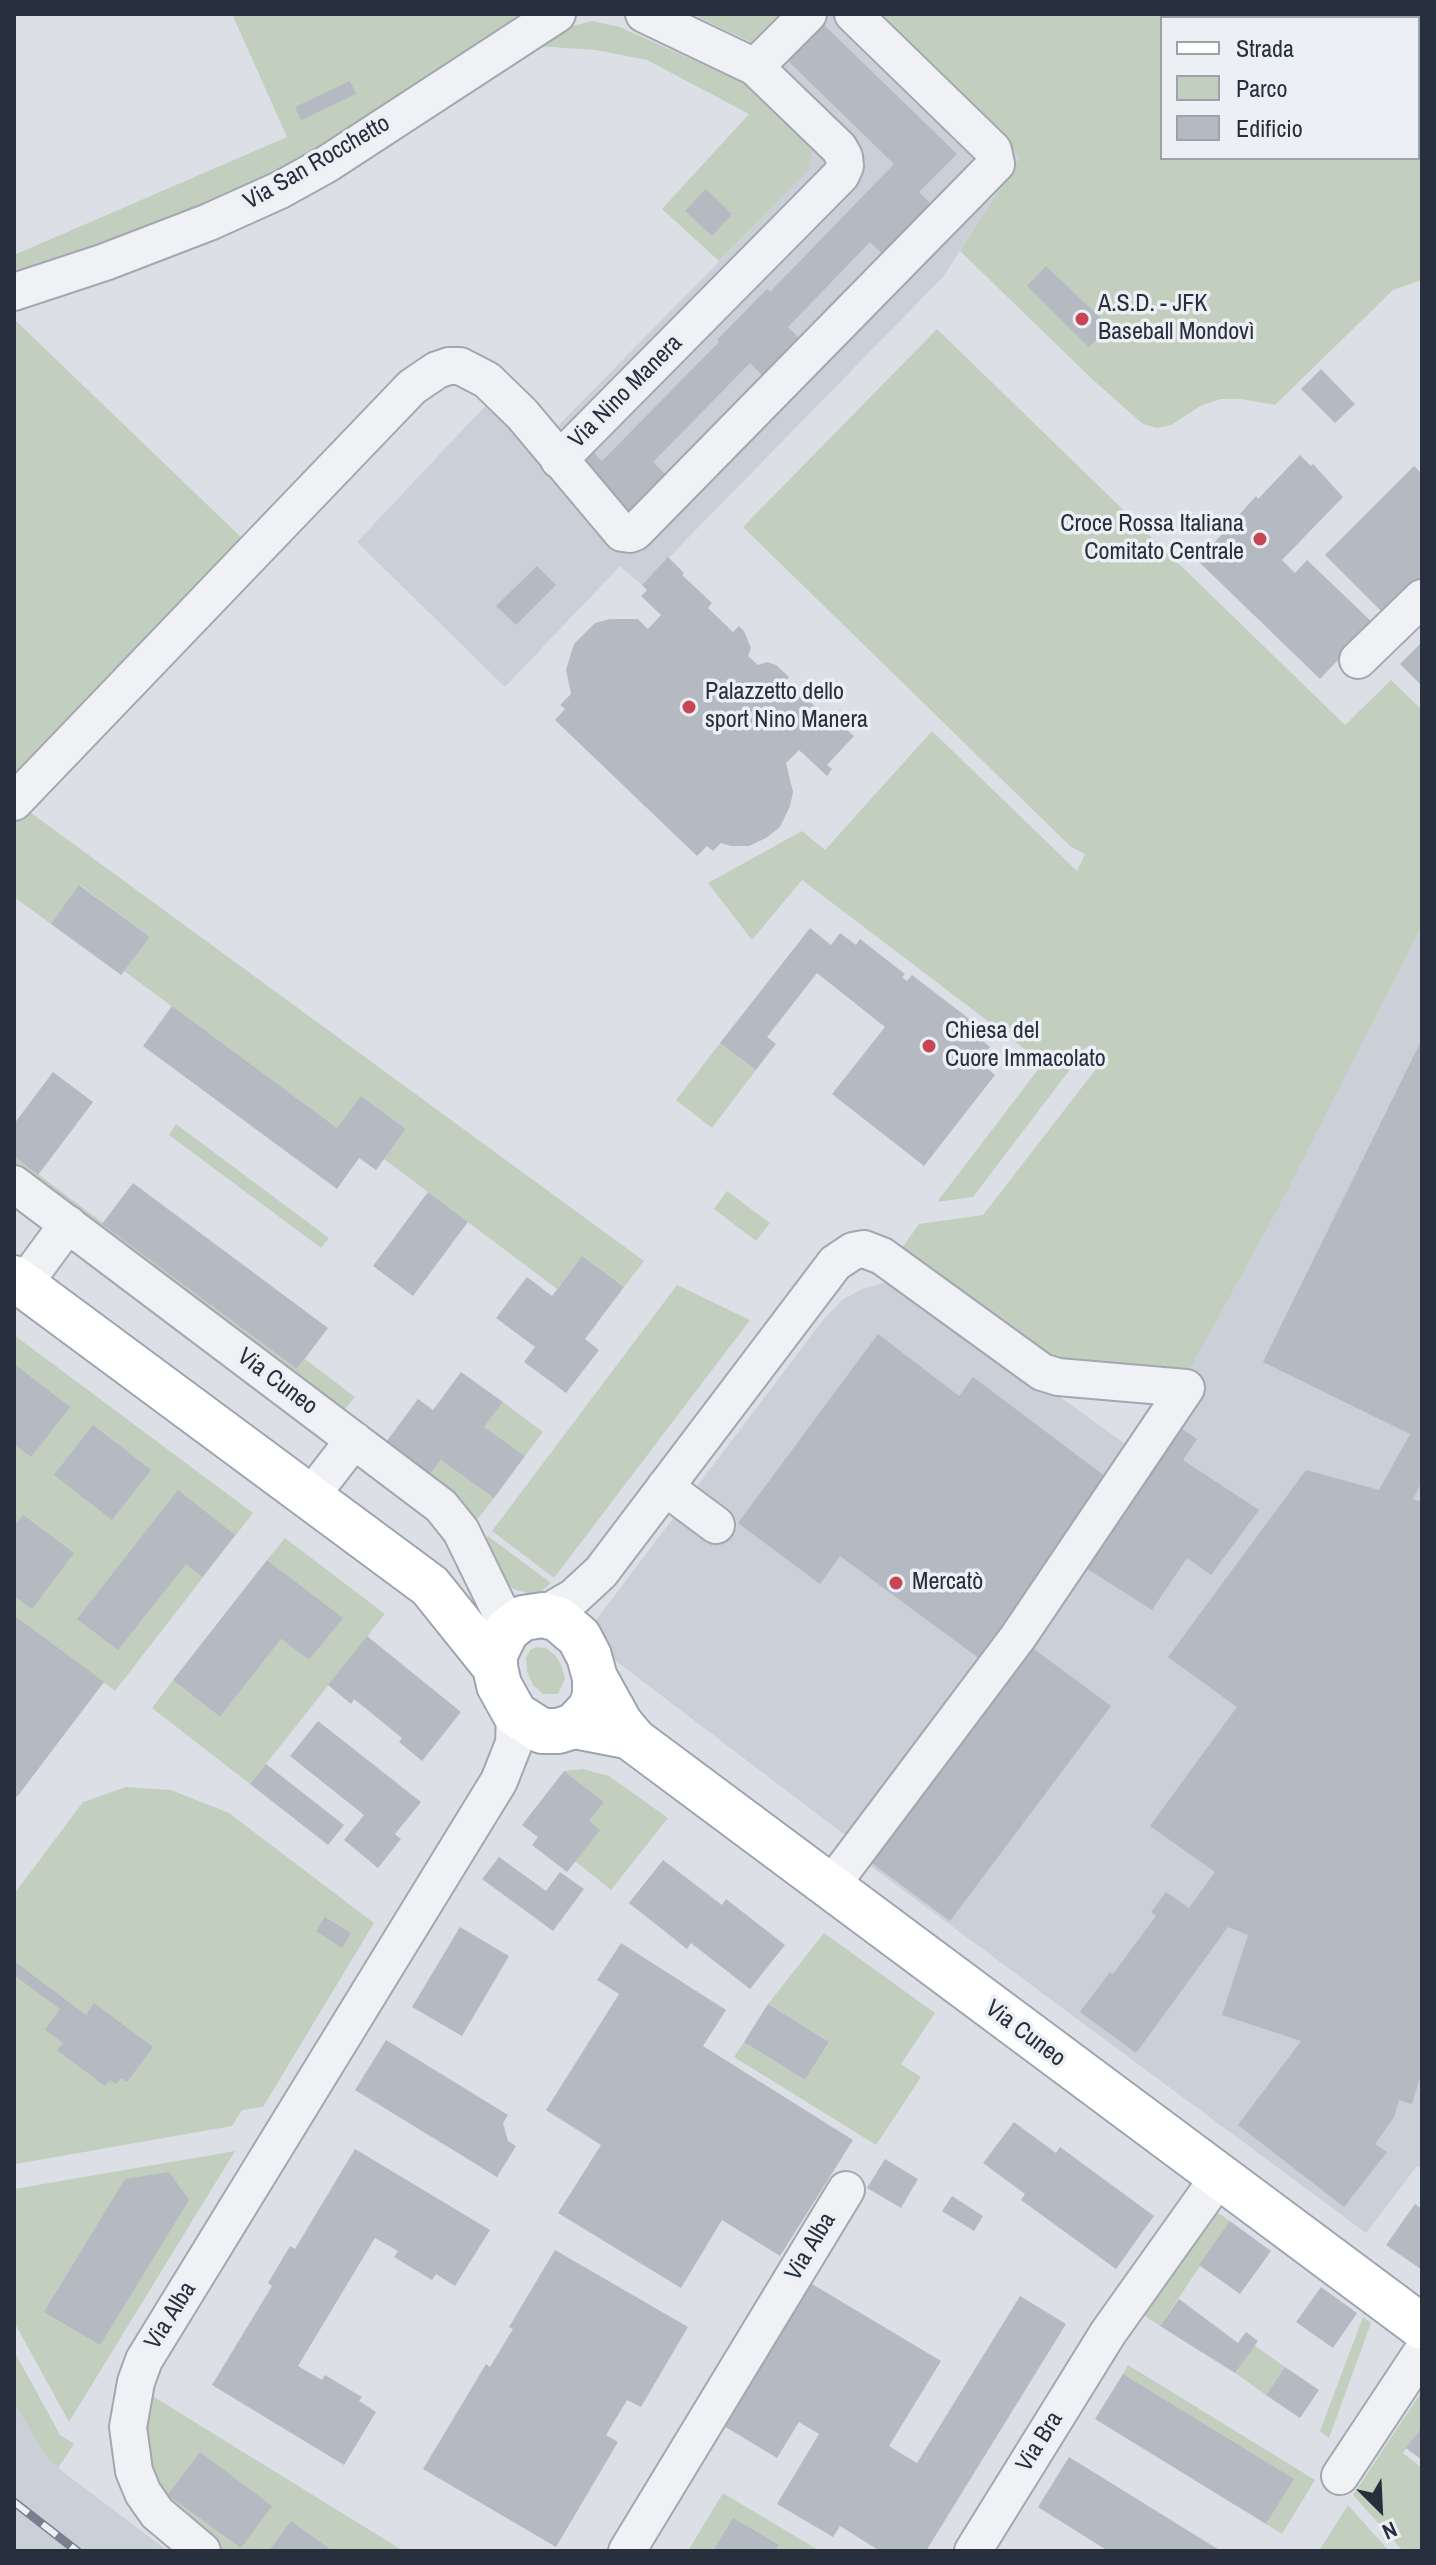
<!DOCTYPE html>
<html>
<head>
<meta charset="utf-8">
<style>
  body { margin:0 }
  #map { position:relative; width:1436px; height:2565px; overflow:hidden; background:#dce0e6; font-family:"Archivo Narrow",sans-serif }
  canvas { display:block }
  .frame { position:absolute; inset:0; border:16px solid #272e3c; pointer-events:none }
  .legend { position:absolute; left:1160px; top:16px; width:260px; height:144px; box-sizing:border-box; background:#eceff4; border:2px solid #9da2aa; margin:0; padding:10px 14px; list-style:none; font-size:24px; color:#272e3c }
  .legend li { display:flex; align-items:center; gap:16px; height:40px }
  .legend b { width:40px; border:2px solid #9da2aa }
  .north { position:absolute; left:1340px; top:2469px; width:80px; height:80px; -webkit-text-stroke:6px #eceff4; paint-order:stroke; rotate:156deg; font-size:22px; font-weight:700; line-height:32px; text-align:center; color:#272e3c }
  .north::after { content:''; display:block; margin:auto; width:28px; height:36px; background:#272e3c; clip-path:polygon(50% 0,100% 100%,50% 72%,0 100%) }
</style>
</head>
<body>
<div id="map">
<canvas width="1436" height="2565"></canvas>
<div class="frame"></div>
<ul class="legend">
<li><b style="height:10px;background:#fff"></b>Strada</li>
<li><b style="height:22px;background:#c2cfbe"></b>Parco</li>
<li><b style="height:22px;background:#b4b9c2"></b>Edificio</li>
</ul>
<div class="north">N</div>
</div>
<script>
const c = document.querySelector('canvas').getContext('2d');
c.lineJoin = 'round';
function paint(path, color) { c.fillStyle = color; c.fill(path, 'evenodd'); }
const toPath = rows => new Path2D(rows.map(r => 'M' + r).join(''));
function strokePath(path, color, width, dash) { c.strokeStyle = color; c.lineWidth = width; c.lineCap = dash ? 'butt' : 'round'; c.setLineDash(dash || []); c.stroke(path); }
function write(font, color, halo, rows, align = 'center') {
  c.font = font + ' "Archivo Narrow",sans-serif'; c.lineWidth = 7; c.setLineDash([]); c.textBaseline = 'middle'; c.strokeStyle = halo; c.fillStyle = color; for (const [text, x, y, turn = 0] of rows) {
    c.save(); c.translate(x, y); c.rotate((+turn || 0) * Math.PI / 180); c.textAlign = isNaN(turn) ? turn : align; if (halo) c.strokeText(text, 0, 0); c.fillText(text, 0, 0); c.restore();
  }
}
const built = toPath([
  [787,14,873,14,1020,157,943,277,642,585,620,566,505,687,357,542,488,403,537,447,808,171,760,93],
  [1422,926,1422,2169,1417,2166,1366,2233,849,1850,854,1842,608,1655,596,1627,596,1620,823,1320,842,1300,862,1289,883,1283,902,1283,1135,1451,1188,1373,1277,1211],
  [14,2351,60,2435,74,2444,58,2468,168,2551,14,2551]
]);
const green = toPath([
  [232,14,533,14,343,135,276,174,156,227,14,275,14,255,287,137],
  [692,14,787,14,755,44],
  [873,14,1422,14,1422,280,1393,290,1275,405,1241,399,1221,399,1202,405,1171,425,1157,428,1143,424,1092,379,960,251,1020,157],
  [1162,18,1418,18,1418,158,1162,158],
  [592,21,620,27,736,79,760,93,813,146,808,171,719,261,662,209,749,114,647,60,596,50,535,46,565,28],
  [14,319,245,541,14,778],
  [937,329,1345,725,1391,680,1422,710,1422,926,1277,1211,1188,1373,1051,1362,899,1252,919,1224,983,1215,1096,1069,1107,1063,1087,1047,973,1197,937,1202,1043,1063,802,880,752,940,708,883,802,831,825,850,932,731,1077,871,1085,854,1071,847,743,527],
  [27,810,644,1261,624,1287,582,1256,557,1289,384,1159,406,1129,362,1097,337,1128,124,971,150,937,80,885,51,924,14,897,14,823],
  [720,1043,756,1070,712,1128,676,1100],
  [176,1124,329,1238,321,1248,169,1135],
  [14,1156,297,1369,305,1359,355,1397,339,1416,14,1171],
  [727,1191,770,1223,756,1241,714,1209],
  [677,1285,750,1320,554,1578,492,1531],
  [14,1335,253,1513,115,1691,14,1615],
  [503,1402,543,1432,525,1456,484,1427],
  [386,1442,430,1474,441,1460,494,1498,477,1520,382,1448],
  [488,1536,551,1583,542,1591,531,1594,513,1589,505,1581,485,1540],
  [285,1538,385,1614,250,1784,152,1708,173,1680,220,1717,281,1639,309,1660,342,1618,267,1560],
  [536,1647,546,1648,556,1656,562,1667,565,1679,558,1694,543,1694,533,1685,527,1672,526,1658,530,1650],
  [583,1769,609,1776,668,1818,611,1890,575,1861,589,1821,604,1802,564,1771],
  [126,1787,171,1790,229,1813,374,1923,263,2107,242,2110,232,2126,16,2164,14,1894,83,1802],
  [824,1933,935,2013,901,2064,921,2077,876,2145,734,2057,744,2042,805,2080,829,2042,768,2004],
  [235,2151,69,2422,14,2322,14,2189],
  [1215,2211,1230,2221,1160,2326,1142,2314],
  [1363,2317,1371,2323,1329,2438,1320,2431],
  [1254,2345,1285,2367,1266,2395,1235,2373],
  [14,2351,60,2435,74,2444,58,2467,44,2453,14,2402],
  [1128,2365,1315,2480,1282,2534,1266,2524,1293,2479,1123,2374],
  [1422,2391,1422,2427,1403,2453,1422,2468,1422,2551,1403,2551,1353,2495],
  [146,2392,402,2550,225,2551,179,2517,146,2463],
  [723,2493,820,2551,688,2551],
  [1348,2505,1389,2551,1319,2551]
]);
const building = toPath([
  [822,23,957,154,919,192,934,207,885,256,870,242,788,327,800,339,764,377,750,363,653,462,666,475,627,514,579,460,590,449,602,461,719,342,717,340,767,289,770,292,894,164,786,59],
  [350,81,356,94,301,120,295,107],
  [706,189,732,214,712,236,685,211],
  [1046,266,1109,326,1089,347,1027,286],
  [1321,369,1355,404,1335,423,1301,389],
  [1300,455,1311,466,1313,464,1343,497,1282,560,1295,573,1307,560,1373,623,1320,679,1198,561,1256,496,1258,499],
  [1414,466,1422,474,1422,584,1388,618,1325,555],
  [668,557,684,573,682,575,712,603,708,608,733,632,739,626,744,631,751,648,748,656,758,665,767,662,776,665,789,677,784,682,805,702,807,699,837,727,840,724,854,736,827,765,832,769,827,776,799,750,786,763,793,792,790,806,780,827,766,838,749,846,731,846,721,843,713,851,707,846,697,856,555,720,565,709,560,705,571,694,566,670,574,644,595,623,610,619,638,619,648,629,661,615,641,596,647,590,642,585],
  [537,566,556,585,516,625,496,606],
  [1422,642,1422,686,1400,664],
  [79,885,150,937,121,975,51,924],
  [810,928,831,945,840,933,856,945,860,939,905,974,902,977,907,981,912,975,972,1021,967,1028,990,1047,978,1061,995,1075,924,1166,832,1094,885,1027,817,973,767,1037,776,1044,756,1070,720,1043],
  [172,1006,337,1128,361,1096,406,1129,376,1170,359,1158,337,1189,143,1046],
  [1422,1039,1422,1482,1413,1499,1422,1502,1422,2071,1412,2104,1399,2100,1394,2117,1375,2144,1387,2152,1344,2207,1238,2125,1301,2041,1222,2015,1248,1935,1228,1927,1136,2053,1080,2012,1110,1972,1113,1974,1156,1916,1151,1912,1166,1892,1189,1908,1215,1872,1150,1826,1237,1707,1168,1657,1306,1470,1379,1490,1410,1434,1263,1362],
  [53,1072,93,1102,38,1175,14,1156,14,1124],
  [133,1183,328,1328,297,1369,102,1224],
  [428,1192,468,1222,413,1296,373,1266],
  [582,1256,624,1287,585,1339,599,1350,566,1393,524,1362,535,1347,496,1318,527,1277,552,1296],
  [878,1334,959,1396,973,1377,1114,1483,980,1659,840,1556,820,1584,738,1523],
  [14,1364,70,1407,31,1457,14,1444],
  [461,1372,503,1402,484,1427,525,1456,494,1498,441,1460,430,1474,386,1442,418,1399,433,1410],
  [1172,1422,1197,1439,1183,1460,1259,1510,1211,1575,1187,1558,1152,1610,1078,1563],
  [93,1425,151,1470,112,1520,54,1475],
  [178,1490,235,1535,202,1577,186,1564,118,1650,77,1619],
  [23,1515,74,1553,32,1609,14,1596,14,1526],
  [267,1560,343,1618,309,1660,281,1639,220,1717,173,1680],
  [14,1615,104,1682,17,1797,14,1794],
  [367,1636,461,1712,422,1761,399,1742,402,1738,354,1699,351,1704,328,1685],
  [1023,1641,1111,1706,950,1921,862,1856],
  [318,1721,421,1802,395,1834,401,1839,378,1868,344,1840,364,1815,290,1756],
  [266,1764,344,1825,328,1845,250,1784],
  [564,1771,604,1802,589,1821,600,1830,567,1872,532,1845,538,1837,522,1825],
  [499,1857,546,1891,560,1872,584,1889,553,1931,482,1879],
  [663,1860,722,1905,726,1899,785,1945,750,1989,691,1943,687,1949,629,1903],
  [325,1917,351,1933,342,1948,316,1931],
  [460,1927,509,1956,462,2036,412,2007],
  [621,1943,726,2010,703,2046,853,2140,780,2256,722,2220,681,2288,558,2213,601,2145,546,2110,619,1994,597,1980],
  [14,1961,86,2015,94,2003,153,2047,127,2082,121,2078,116,2084,110,2080,105,2086,57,2050,63,2043,45,2030,60,2009,14,1975],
  [768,2004,829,2042,805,2080,744,2042],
  [386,2040,508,2115,503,2123,508,2141,516,2146,497,2177,355,2090],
  [1014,2122,1056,2153,1060,2147,1154,2216,1116,2269,1021,2200,1025,2194,983,2163],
  [355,2149,490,2230,455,2286,436,2274,432,2280,394,2257,398,2251,375,2238,298,2366,322,2380,325,2375,362,2397,359,2401,376,2412,344,2465,212,2385,272,2286,268,2283,290,2246,295,2249],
  [885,2159,918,2179,901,2208,867,2188],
  [169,2172,189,2200,100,2345,44,2312,125,2179],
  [952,2196,983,2216,974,2231,942,2211],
  [1415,2204,1422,2209,1422,2270,1386,2245],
  [1230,2221,1271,2251,1240,2294,1199,2265],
  [555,2250,688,2327,641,2407,627,2400,606,2435,618,2442,556,2547,423,2469,486,2364,490,2367,513,2329,509,2327],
  [812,2284,941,2361,889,2446,917,2463,1020,2296,1066,2324,926,2551,880,2551,840,2526,833,2537,777,2504,819,2434,799,2422,777,2458,724,2426],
  [1321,2287,1357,2313,1333,2348,1296,2322],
  [1179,2299,1238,2343,1246,2332,1258,2341,1235,2373,1160,2326],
  [1285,2367,1319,2390,1300,2418,1266,2395],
  [1123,2374,1294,2479,1266,2524,1095,2419],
  [1422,2427,1422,2460,1406,2448],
  [200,2452,272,2506,241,2548,168,2495],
  [1069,2457,1221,2551,1108,2551,1038,2507],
  [733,2518,779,2545,775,2551,713,2551],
  [291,2521,332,2551,269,2551]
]);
const minor = toPath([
  [755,67,808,14],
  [14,292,105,262,209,222,280,190,327,164,557,14],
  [559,460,841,175,845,166,844,157,839,148,755,67,644,14],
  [1358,660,1422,598],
  [14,802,412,387,437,370,449,366,460,366,487,380,522,414,622,533,630,534,635,532,996,164,993,150,853,14],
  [14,1184,441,1506,461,1531,501,1613],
  [23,1285,68,1224],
  [665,1487,716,1525],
  [310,1497,354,1440],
  [543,1615,574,1597,601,1572,835,1263,853,1251,864,1249,882,1256,1042,1372,1058,1377,1186,1388,1018,1637,830,1887],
  [1340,2476,1422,2352],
  [202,2551,157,2513,143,2493,134,2471,128,2427,136,2382,144,2360,499,1781,514,1743,515,1714],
  [627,2551,846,2190],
  [973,2551,1108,2333,1219,2177]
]);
const major = toPath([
  [14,1278,430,1586,495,1667],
  [595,1678,620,1723,635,1741,1422,2327],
  [574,1726,590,1709,595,1696,595,1678,589,1656,579,1637,558,1619,543,1615,523,1618,507,1630,495,1654,495,1667,499,1685,515,1714,542,1731,558,1731,574,1726,631,1737]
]);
const rail = toPath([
  [14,2502,77,2551]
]);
const markers = [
  [1082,319,8,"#c84555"],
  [1260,539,8,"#c84555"],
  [689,707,8,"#c84555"],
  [929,1046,8,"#c84555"],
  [896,1583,8,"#c84555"]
];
const streetNames = [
  ["Via San Rocchetto",317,163,-30],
  ["Via Nino Manera",626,392,-45],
  ["Via Cuneo",277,1382,37],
  ["Via Cuneo",1025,2034,37],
  ["Via Alba",811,2247,-59],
  ["Via Alba",171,2316,-58],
  ["Via Bra",1040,2442,-58]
];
const poiNames = [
  ["A.S.D. - JFK",1098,305],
  ["Baseball Mondovì",1098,333],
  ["Croce Rossa Italiana",1244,525,"right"],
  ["Comitato Centrale",1244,553,"right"],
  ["Palazzetto dello",705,693],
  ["sport Nino Manera",705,721],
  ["Chiesa del",945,1032],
  ["Cuore Immacolato",945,1060],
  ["Mercatò",912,1583]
];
paint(built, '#cbcfd8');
paint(green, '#c2cfbe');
paint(building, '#b4b9c2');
strokePath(minor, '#a2a7b0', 40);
strokePath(major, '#9ca4b1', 48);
strokePath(minor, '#eff1f4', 36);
strokePath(major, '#fff', 44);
strokePath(rail, '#777f8f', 9);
strokePath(rail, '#eceff4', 6, [18]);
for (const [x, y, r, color] of markers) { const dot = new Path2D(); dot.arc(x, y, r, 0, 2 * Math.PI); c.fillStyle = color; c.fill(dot); strokePath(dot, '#eceff4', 3); }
write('24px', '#272e3c', '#eceff4', streetNames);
write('24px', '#272e3c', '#eceff4', poiNames, 'left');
</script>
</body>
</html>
